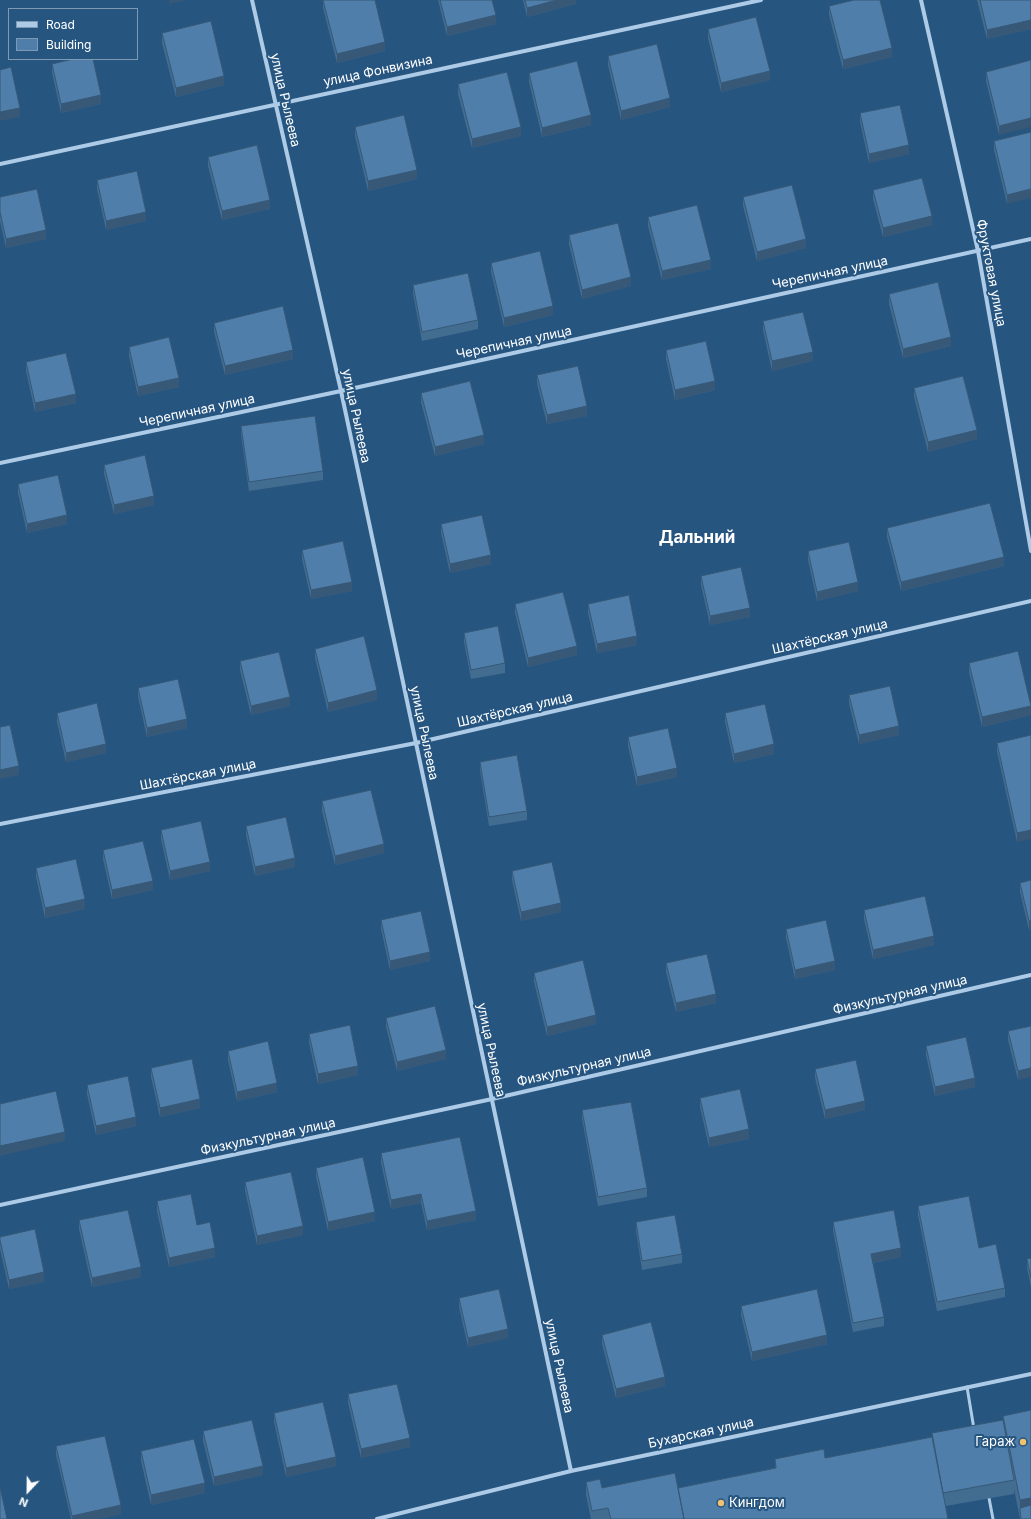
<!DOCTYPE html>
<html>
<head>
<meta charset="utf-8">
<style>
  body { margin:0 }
  #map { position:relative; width:1031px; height:1519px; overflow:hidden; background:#265580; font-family:Inter,sans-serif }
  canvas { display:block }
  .legend { position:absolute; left:8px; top:8px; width:130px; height:52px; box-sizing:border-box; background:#265580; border:1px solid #7d99b3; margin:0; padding:5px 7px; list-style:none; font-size:12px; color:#fff }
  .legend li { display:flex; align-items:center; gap:8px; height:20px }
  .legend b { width:20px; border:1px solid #7d99b3 }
  .north { position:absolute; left:8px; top:1471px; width:40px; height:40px; -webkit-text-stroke:3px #265580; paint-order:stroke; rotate:202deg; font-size:11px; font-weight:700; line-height:16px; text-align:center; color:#fff }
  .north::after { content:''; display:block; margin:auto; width:14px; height:18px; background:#fff; clip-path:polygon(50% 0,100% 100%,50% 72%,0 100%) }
</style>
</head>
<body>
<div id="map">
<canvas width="1031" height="1519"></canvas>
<ul class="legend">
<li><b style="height:5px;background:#adcbe6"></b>Road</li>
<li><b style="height:11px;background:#4e7ea9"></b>Building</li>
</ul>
<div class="north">N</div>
</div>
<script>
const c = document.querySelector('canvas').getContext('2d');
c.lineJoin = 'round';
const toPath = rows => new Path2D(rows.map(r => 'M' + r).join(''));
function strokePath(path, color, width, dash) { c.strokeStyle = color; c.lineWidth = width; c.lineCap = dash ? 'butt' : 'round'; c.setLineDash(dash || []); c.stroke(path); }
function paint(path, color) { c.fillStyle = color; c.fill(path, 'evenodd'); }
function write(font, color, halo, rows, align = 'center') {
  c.font = font + ' Inter,sans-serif'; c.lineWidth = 4; c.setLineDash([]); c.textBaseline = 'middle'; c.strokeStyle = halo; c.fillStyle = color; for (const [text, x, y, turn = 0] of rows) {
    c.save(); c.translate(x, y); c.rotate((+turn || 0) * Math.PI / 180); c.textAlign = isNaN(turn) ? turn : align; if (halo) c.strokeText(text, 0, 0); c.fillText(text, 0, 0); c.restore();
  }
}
const service = toPath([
  [967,1387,974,1429],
  [989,1498,993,1519]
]);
const minor = toPath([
  [252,0,341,391,571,1471],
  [921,0,978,251,1031,551],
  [0,164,761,0],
  [0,463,341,391,1031,239],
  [0,824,416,743,1031,601],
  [0,1205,492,1099,1031,975],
  [377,1519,571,1471,1031,1374]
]);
const wall = toPath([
  [323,0,385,51,337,63,323,8],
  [438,0,492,0,496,24,447,36],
  [523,0,576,0,576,4,527,17],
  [977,0,1031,0,1031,29,987,39],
  [829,6,892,57,843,69,829,15],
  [708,29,770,80,721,92,708,38],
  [162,33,224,85,176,97,162,43],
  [608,56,670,107,621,120,608,65],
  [1031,60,999,135,986,81,986,72],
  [52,64,101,104,61,113,52,73],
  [529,73,591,125,542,137,529,82],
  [458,84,521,136,472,148,458,94],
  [860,113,909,154,869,163,860,122],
  [355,127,417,179,368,191,355,136],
  [1031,132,1007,204,994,150,994,141],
  [208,157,270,209,222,220,208,166],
  [97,180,146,221,106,230,97,189],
  [873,190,932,225,883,237,873,199],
  [0,197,46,239,6,248,0,221],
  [743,197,806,248,757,261,743,206],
  [648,217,711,269,662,280,648,226],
  [569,235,631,286,582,299,569,244],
  [491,263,553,315,504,327,491,272],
  [413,285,478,320,478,329,422,341,413,294],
  [889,294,951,346,903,358,889,304],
  [763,321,813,361,772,371,763,330],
  [214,323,293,359,225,375,214,332],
  [129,347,179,387,138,396,129,356],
  [666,350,715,390,675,400,666,359],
  [26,362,76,403,35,412,26,371],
  [537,375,587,416,547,424,537,384],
  [914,388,977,439,928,452,914,397],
  [421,393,484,444,435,456,421,402],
  [241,426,323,471,323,480,249,491,241,435],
  [104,465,154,505,114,514,104,474],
  [18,484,67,524,27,533,18,493],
  [441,524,491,564,450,573,441,533],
  [887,528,1004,566,901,591,887,537],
  [302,550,352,591,311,599,302,559],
  [808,551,858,591,817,601,808,560],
  [701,576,750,617,710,625,701,585],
  [515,604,577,655,528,667,515,613],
  [588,604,637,645,597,653,588,613],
  [464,633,505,663,505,673,471,679,464,642],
  [315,649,377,700,328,712,315,658],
  [240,661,290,706,251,715,240,670],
  [969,663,1031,705,1031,715,982,727,969,672],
  [138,688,187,728,147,737,138,697],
  [849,695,899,735,859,744,849,704],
  [57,713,106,753,66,762,57,722],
  [725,713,774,754,734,763,725,722],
  [1031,735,1017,842,997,752,997,743],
  [628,737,677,777,637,786,628,746],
  [480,762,527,811,527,820,489,826,480,771],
  [322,801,384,853,335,865,322,811],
  [246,826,295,867,255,876,246,835],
  [161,830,210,871,170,880,161,839],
  [103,850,153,890,112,899,103,859],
  [36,868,85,909,45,918,36,877],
  [512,871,561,912,521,921,512,880],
  [1031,880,1031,930,1029,930,1020,892,1020,883],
  [864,910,934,945,873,959,864,919],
  [381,920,430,961,390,970,381,929],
  [786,929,835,970,795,979,786,938],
  [666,963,716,1003,676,1012,666,972],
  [534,973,596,1024,547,1036,534,982],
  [386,1018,446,1059,397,1071,386,1027],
  [1031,1026,1018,1080,1008,1040,1008,1031],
  [309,1034,358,1075,318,1084,309,1043],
  [926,1046,975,1087,935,1096,926,1055],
  [228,1051,277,1092,237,1101,228,1060],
  [151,1068,200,1108,160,1117,151,1077],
  [815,1069,865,1110,825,1119,815,1078],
  [87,1085,136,1126,96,1135,87,1094],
  [700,1098,749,1139,709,1147,700,1107],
  [582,1110,647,1188,647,1197,598,1206,582,1119],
  [381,1153,476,1220,427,1230,421,1203,391,1209,381,1163],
  [316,1168,375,1221,328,1231,316,1177],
  [245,1182,303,1235,257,1245,245,1191],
  [157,1201,197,1225,215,1257,169,1267,157,1211],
  [918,1206,979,1248,1005,1288,1005,1297,937,1311,918,1215],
  [79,1220,141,1277,92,1287,79,1229],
  [636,1222,682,1254,682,1263,642,1270,636,1231],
  [833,1222,901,1257,873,1263,884,1317,884,1326,853,1332,833,1231],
  [0,1237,44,1282,9,1289,0,1249],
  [1031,1258,1031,1287,1027,1268,1027,1259],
  [459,1298,508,1338,468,1347,459,1307],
  [741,1306,827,1344,752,1361,741,1315],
  [602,1335,665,1386,616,1398,602,1344],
  [348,1394,410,1447,361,1458,348,1403],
  [274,1413,336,1466,286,1477,274,1422],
  [1003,1416,1031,1519,1020,1519,1014,1489,1014,1494,946,1506,948,1519,591,1519,586,1495,586,1482,602,1488,678,1488,775,1468,775,1459,825,1458,932,1437,932,1433,1003,1420],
  [203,1431,263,1475,214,1486,203,1441],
  [56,1446,121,1514,98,1519,71,1519,56,1455],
  [141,1451,205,1493,151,1505,141,1461]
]);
const shadedWall = toPath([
  [169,0,187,0,169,4],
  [557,0,576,0,576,4,527,17,527,8],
  [496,15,496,24,447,36,447,27],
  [1031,20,1031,29,987,39,987,30],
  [385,42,385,51,337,63,337,54],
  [892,48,892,57,843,69,843,60],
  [770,71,770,80,721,92,721,83],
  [224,76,224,85,176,97,176,88],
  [101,95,101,104,61,113,61,104],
  [670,98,670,107,621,120,621,111],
  [20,108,20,117,0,121,0,112],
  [591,115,591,125,542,137,542,128],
  [1031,118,1031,127,999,135,999,126],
  [521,127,521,136,472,148,472,139],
  [909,145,909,154,869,163,869,154],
  [417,170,417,179,368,191,368,181],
  [1031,189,1031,198,1007,204,1007,195],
  [270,200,270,209,222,220,222,211],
  [146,212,146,221,106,230,106,221],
  [932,216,932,225,883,237,883,228],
  [46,230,46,239,6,248,6,239],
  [806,239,806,248,757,261,757,252],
  [711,260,711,269,662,280,662,271],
  [631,277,631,286,582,299,582,290],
  [553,306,553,315,504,327,504,318],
  [951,337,951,346,903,358,903,349],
  [293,350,293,359,225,375,225,366],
  [813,352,813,361,772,371,772,361],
  [179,378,179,387,138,396,138,387],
  [715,381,715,390,675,400,675,390],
  [76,394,76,403,35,412,35,403],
  [587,406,587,416,547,424,547,415],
  [977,430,977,439,928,452,928,442],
  [484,435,484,444,435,456,435,447],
  [154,496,154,505,114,514,114,505],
  [67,515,67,524,27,533,27,524],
  [491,555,491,564,450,573,450,564],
  [1004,557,1004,566,901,591,901,582],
  [352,582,352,591,311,599,311,590],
  [858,582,858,591,817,601,817,592],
  [750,608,750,617,710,625,710,616],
  [637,636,637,645,597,653,597,644],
  [577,646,577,655,528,667,528,658],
  [377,690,377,700,328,712,328,703],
  [290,697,290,706,251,715,251,706],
  [1031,706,1031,715,982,727,982,717],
  [187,719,187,728,147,737,147,728],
  [899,726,899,735,859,744,859,735],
  [106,744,106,753,66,762,66,753],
  [774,744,774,754,734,763,734,754],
  [19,766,19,775,0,779,0,770],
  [677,768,677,777,637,786,637,777],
  [1031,830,1031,839,1017,842,1017,833],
  [384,844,384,853,335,865,335,856],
  [295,858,295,867,255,876,255,867],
  [210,862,210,871,170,880,170,871],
  [153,881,153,890,112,899,112,890],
  [85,899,85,909,45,918,45,908],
  [561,903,561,912,521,921,521,912],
  [1029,921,1031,921,1031,930,1029,930],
  [934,936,934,945,873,959,873,950],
  [430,952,430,961,390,970,390,961],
  [835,961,835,970,795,979,795,970],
  [716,994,716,1003,676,1012,676,1003],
  [596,1015,596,1024,547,1036,547,1027],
  [446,1050,446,1059,397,1071,397,1062],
  [358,1066,358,1075,318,1084,318,1074],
  [1031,1068,1031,1077,1018,1080,1018,1071],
  [975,1078,975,1087,935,1096,935,1087],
  [277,1083,277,1092,237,1101,237,1092],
  [200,1099,200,1108,160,1117,160,1108],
  [865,1101,865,1110,825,1119,825,1110],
  [136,1117,136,1126,96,1135,96,1126],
  [749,1129,749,1139,709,1147,709,1138],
  [65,1132,65,1141,0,1156,0,1146],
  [421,1194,421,1203,391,1209,391,1200],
  [476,1211,476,1220,427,1230,427,1221],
  [375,1212,375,1221,328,1231,328,1222],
  [303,1226,303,1235,257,1245,257,1236],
  [215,1248,215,1257,169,1267,169,1258],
  [901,1248,901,1257,871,1263,871,1254],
  [141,1267,141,1277,92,1287,92,1278],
  [44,1272,44,1282,9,1289,9,1280],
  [508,1329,508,1338,468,1347,468,1338],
  [827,1335,827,1344,752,1361,752,1352],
  [665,1377,665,1386,616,1398,616,1389],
  [410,1438,410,1447,361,1458,361,1449],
  [336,1457,336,1466,286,1477,286,1468],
  [263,1466,263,1475,214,1486,214,1477],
  [205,1483,205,1493,151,1505,151,1495],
  [1031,1498,1031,1515,1020,1508,1020,1500],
  [121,1505,121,1514,98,1519,72,1519,72,1516]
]);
const building = toPath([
  [323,0,375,0,385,42,337,54,323,0],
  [440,0,492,0,496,15,447,27,440,0],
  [525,0,557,0,527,8,525,0],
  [854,0,880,0,892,48,843,60,829,6,854,0],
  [980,0,1031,0,1031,20,987,30,980,0],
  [756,17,770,71,721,83,708,29,756,17],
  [211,21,224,76,176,88,162,33,211,21],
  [657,44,670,98,621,111,608,56,657,44],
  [73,59,93,59,101,95,61,104,52,64,73,59],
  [1031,60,1031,118,999,126,986,72,1031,60],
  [577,61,591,115,542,128,529,73,577,61],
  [11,67,20,108,0,112,0,70,11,67],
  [507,72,521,127,472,139,458,84,507,72],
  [900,105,909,145,869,154,860,113,900,105],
  [404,115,417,170,368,181,355,127,404,115],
  [1031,132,1031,189,1007,195,994,141,1031,132],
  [257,145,270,200,222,211,208,157,257,145],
  [137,171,146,212,106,221,97,180,137,171],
  [922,178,932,216,883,228,873,190,922,178],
  [792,185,806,239,757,252,743,197,792,185],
  [37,189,46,230,6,239,0,212,0,197,37,189],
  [697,205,711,260,662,271,648,217,697,205],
  [618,223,631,277,582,290,569,235,618,223],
  [540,251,553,306,504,318,491,263,540,251],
  [468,273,478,320,422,332,413,285,468,273],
  [938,282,951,337,903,349,889,294,938,282],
  [283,306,293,350,225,366,214,323,283,306],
  [803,312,813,352,772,361,763,321,803,312],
  [169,337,179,378,138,387,129,347,169,337],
  [706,341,715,381,675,390,666,350,706,341],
  [66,353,76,394,35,403,26,362,66,353],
  [578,366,587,406,547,415,537,375,578,366],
  [963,376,977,430,928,442,914,388,963,376],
  [470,381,484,435,435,447,421,393,470,381],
  [315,416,323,471,249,482,241,426,315,416],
  [145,455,154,496,114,505,104,465,145,455],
  [58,475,67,515,27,524,18,484,58,475],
  [990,503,1004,557,901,582,887,528,990,503],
  [482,515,491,555,450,564,441,524,482,515],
  [343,541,352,582,311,590,302,550,343,541],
  [849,542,858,582,817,592,808,551,849,542],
  [741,567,750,608,710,616,701,576,741,567],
  [563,592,577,646,528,658,515,604,563,592],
  [629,595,637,636,597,644,588,604,629,595],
  [498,626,505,663,471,670,464,633,498,626],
  [364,636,377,690,328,703,315,649,364,636],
  [1018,651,1031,706,982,717,969,663,1018,651],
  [279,652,290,697,251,706,240,661,279,652],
  [178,679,187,719,147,728,138,688,178,679],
  [890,686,899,726,859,735,849,695,890,686],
  [97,703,106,744,66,753,57,713,97,703],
  [765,704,774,744,734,754,725,713,765,704],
  [10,725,19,766,0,770,0,727,10,725],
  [668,728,677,768,637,777,628,737,668,728],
  [1031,735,1031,830,1017,833,997,743,1031,735],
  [517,755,527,811,489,817,480,762,517,755],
  [371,790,384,844,335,856,322,801,371,790],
  [286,817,295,858,255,867,246,826,286,817],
  [201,821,210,862,170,871,161,830,201,821],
  [143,841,153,881,112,890,103,850,143,841],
  [76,859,85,899,45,908,36,868,76,859],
  [552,862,561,903,521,912,512,871,552,862],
  [1031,880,1031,921,1029,921,1020,883,1031,880],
  [925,896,934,936,873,950,864,910,925,896],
  [421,911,430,952,390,961,381,920,421,911],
  [826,920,835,961,795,970,786,929,826,920],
  [707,954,716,994,676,1003,666,963,707,954],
  [583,960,596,1015,547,1027,534,973,583,960],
  [435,1006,446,1050,397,1062,386,1018,435,1006],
  [350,1025,358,1066,318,1074,309,1034,350,1025],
  [1031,1026,1031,1068,1018,1071,1008,1031,1031,1026],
  [966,1037,975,1078,935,1087,926,1046,966,1037],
  [268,1041,277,1083,237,1092,228,1051,268,1041],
  [192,1059,200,1099,160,1108,151,1068,192,1059],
  [856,1060,865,1101,825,1110,815,1069,856,1060],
  [128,1076,136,1117,96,1126,87,1085,128,1076],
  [740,1089,749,1129,709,1138,700,1098,740,1089],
  [56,1091,65,1132,0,1146,0,1104,56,1091],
  [631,1102,647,1188,598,1197,582,1110,631,1102],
  [460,1137,476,1211,427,1221,421,1194,391,1200,381,1153,460,1137],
  [363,1157,375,1212,328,1222,316,1168,363,1157],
  [291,1172,303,1226,257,1236,245,1182,291,1172],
  [191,1194,197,1225,210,1222,215,1248,169,1258,157,1201,191,1194],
  [969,1196,979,1248,996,1244,1005,1288,937,1302,918,1206,969,1196],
  [128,1210,141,1267,92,1278,79,1220,128,1210],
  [894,1210,901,1248,871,1254,884,1317,853,1323,833,1222,894,1210],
  [675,1215,682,1254,642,1261,636,1222,675,1215],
  [35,1229,44,1272,9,1280,0,1240,0,1237,35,1229],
  [1031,1258,1031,1278,1027,1259,1031,1258],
  [499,1289,508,1329,468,1338,459,1298,499,1289],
  [817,1289,827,1335,752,1352,741,1306,817,1289],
  [651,1322,665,1377,616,1389,602,1335,651,1322],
  [397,1384,410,1438,361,1449,348,1394,397,1384],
  [323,1402,336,1457,286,1468,274,1413,323,1402],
  [1031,1410,1031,1498,1020,1500,1003,1416,1031,1410],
  [252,1420,263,1466,214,1477,203,1431,252,1420],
  [1003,1420,1014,1480,943,1493,932,1433,1003,1420],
  [105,1436,121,1505,72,1516,56,1446,105,1436],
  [932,1437,948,1519,684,1519,678,1488,776,1468,775,1459,824,1449,825,1458,932,1437],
  [194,1439,205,1483,151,1495,141,1451,194,1439],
  [675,1473,684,1519,611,1519,608,1508,592,1511,586,1482,600,1479,602,1488,675,1473],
  [0,1487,7,1519,0,1519,0,1487],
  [1031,1505,1031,1519,1021,1519,1020,1508,1031,1505]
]);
const markers = [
  [1023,1442,4,"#efc172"],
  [721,1503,4,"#efc172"]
];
const streetNames = [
  ["улица Фонвизина",378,71,-12],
  ["улица Рылеева",285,100,77],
  ["Черепичная улица",830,273,-12],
  ["Фруктовая улица",991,273,79],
  ["Черепичная улица",514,343,-12],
  ["Черепичная улица",197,411,-12],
  ["улица Рылеева",356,416,78],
  ["Шахтёрская улица",830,637,-13],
  ["Шахтёрская улица",515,710,-13],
  ["улица Рылеева",424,733,78],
  ["Шахтёрская улица",198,775,-11],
  ["Физкультурная улица",900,995,-13],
  ["улица Рылеева",491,1050,78],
  ["Физкультурная улица",584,1067,-13],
  ["Физкультурная улица",268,1137,-12],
  ["улица Рылеева",559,1366,78],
  ["Бухарская улица",701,1433,-12]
];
const poiNames = [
  ["Гараж",1015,1442],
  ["Кингдом",729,1503,"left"]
];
const districtNames = [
  ["Дальний",697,538]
];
strokePath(service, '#adcbe6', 3);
strokePath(minor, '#adcbe6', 4);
paint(wall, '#436c91');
paint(shadedWall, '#375876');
paint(building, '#4e7ea9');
strokePath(building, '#375876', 1);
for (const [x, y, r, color] of markers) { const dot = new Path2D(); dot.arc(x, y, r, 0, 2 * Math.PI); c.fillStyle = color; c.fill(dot); strokePath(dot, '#265580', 1.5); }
write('13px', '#fff', '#265580', streetNames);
write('13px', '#fff', '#265580', poiNames, 'right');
write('bold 17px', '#fff', '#265580', districtNames);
</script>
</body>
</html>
